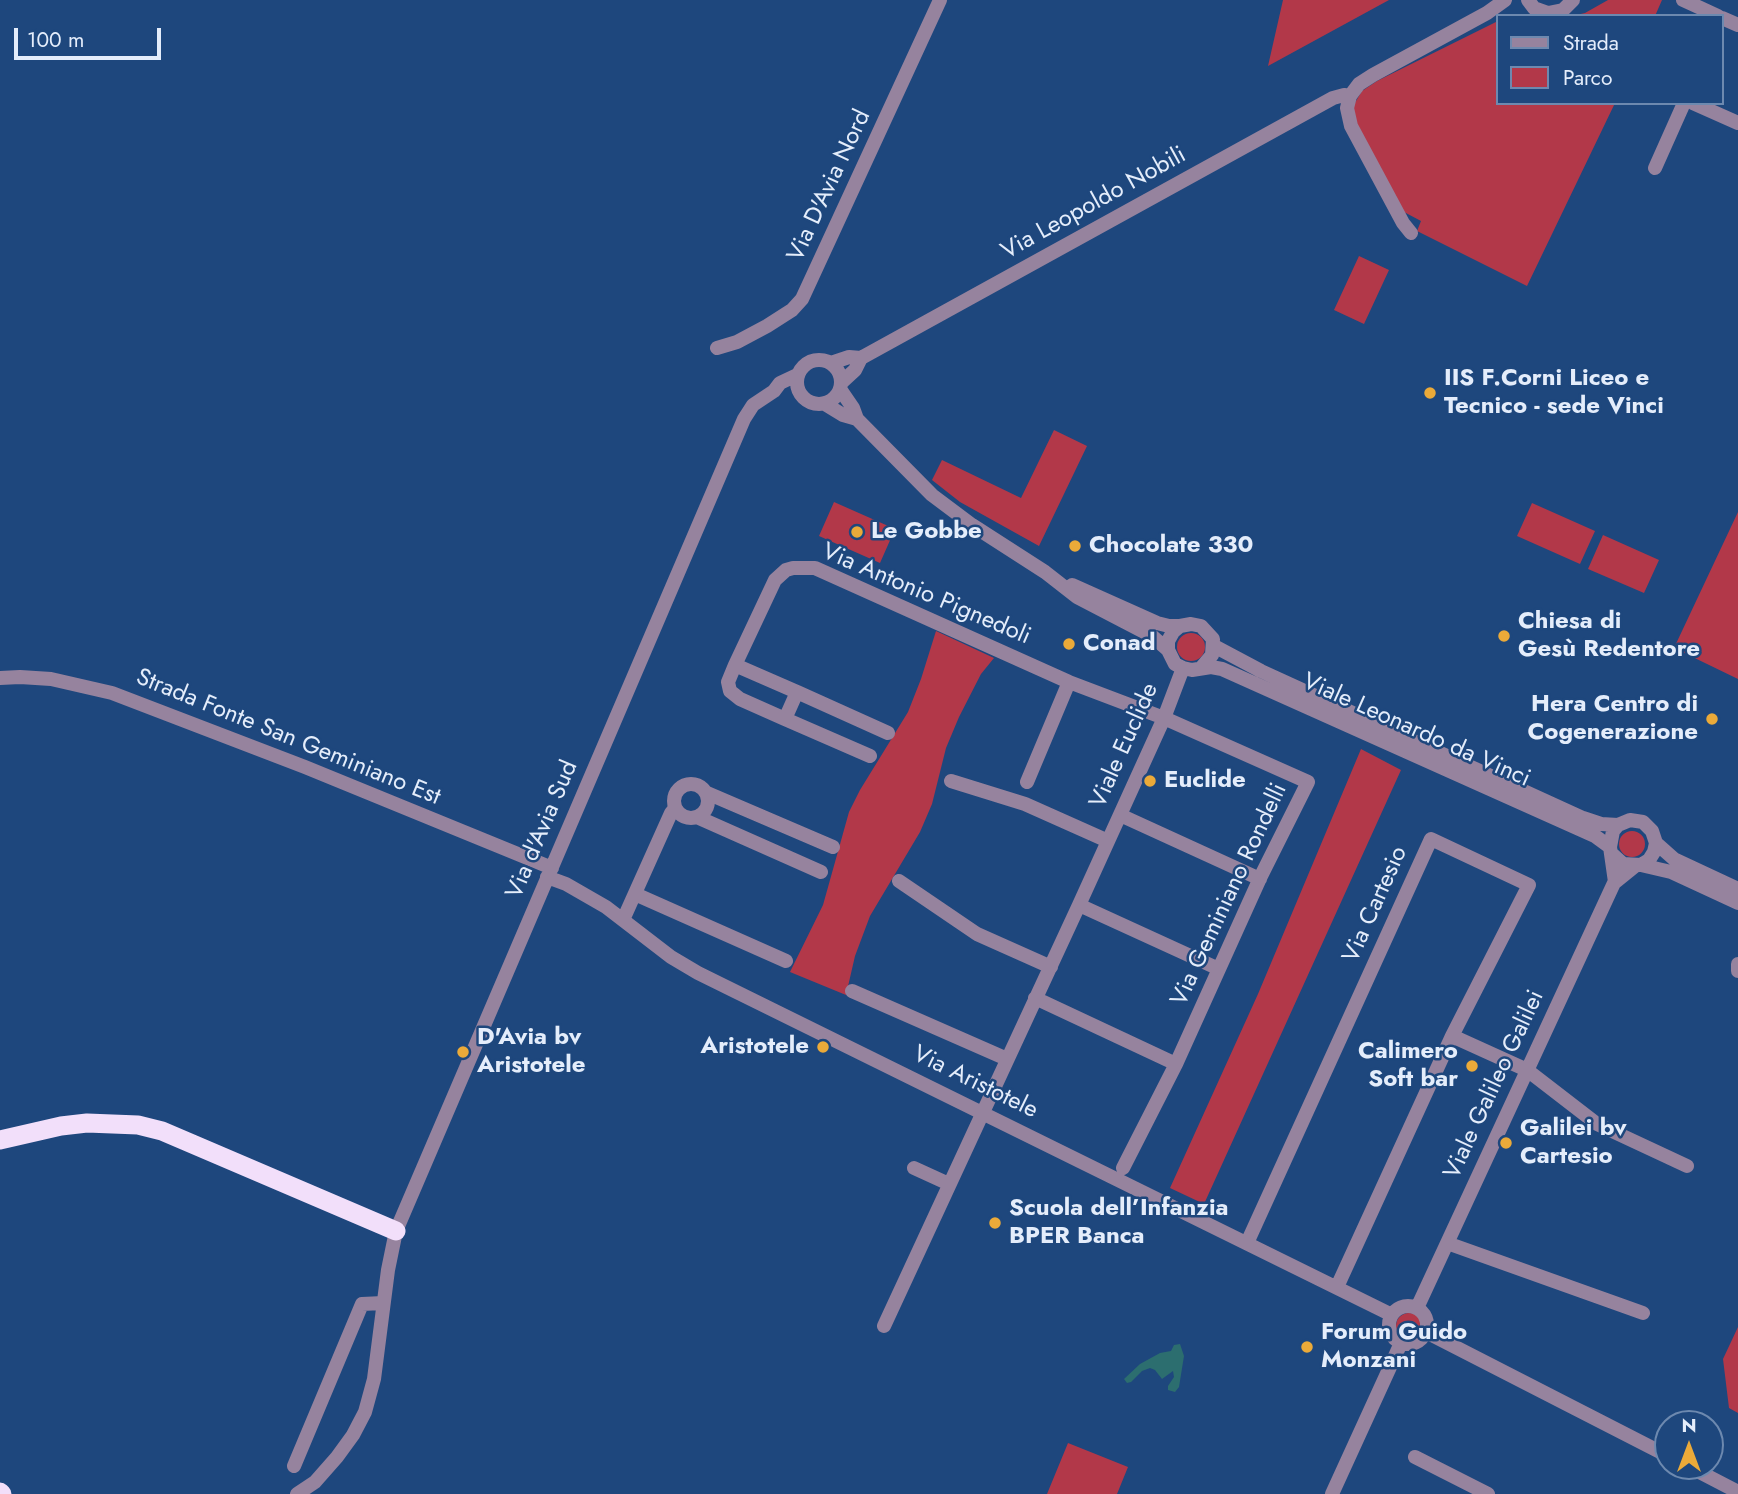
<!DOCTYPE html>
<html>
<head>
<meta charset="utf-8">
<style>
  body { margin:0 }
  #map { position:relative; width:1738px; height:1494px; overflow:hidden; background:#1e477d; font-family:Jost,sans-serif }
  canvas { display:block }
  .legend { position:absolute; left:1496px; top:14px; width:228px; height:91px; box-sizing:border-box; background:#1e477d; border:2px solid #6d89af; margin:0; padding:9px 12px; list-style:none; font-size:21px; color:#e4edfb }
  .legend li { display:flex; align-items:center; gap:14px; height:35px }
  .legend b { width:35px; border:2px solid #6d89af }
  .north { position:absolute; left:1654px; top:1410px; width:70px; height:70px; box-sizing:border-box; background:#1e477d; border:2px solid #6d89af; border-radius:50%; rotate:0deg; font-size:19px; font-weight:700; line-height:28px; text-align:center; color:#e4edfb }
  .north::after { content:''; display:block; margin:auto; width:24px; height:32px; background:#ebaa39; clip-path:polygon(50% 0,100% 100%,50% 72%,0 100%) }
  .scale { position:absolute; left:14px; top:28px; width:147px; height:32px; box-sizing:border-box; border:4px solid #e4edfb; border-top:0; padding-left:9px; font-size:21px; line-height:24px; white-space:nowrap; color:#e4edfb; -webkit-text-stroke:5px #1e477d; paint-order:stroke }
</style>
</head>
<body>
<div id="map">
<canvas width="1738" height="1494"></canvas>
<ul class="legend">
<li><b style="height:9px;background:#96839e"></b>Strada</li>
<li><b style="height:19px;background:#b23849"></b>Parco</li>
</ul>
<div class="north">N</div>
<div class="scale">100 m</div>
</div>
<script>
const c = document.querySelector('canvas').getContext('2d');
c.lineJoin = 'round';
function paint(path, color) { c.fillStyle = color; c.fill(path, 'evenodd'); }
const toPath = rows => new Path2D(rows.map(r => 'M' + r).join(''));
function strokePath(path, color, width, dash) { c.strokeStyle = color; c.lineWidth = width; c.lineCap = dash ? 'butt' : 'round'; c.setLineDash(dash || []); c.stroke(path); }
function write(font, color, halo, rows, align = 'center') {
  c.font = font + ' Jost,sans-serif'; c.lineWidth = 5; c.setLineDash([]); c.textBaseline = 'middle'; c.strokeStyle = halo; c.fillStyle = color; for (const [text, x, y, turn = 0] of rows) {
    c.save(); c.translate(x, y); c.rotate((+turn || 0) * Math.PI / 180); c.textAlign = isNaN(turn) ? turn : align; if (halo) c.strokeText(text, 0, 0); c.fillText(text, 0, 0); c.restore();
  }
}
const green = toPath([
  [1283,0,1389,0,1268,66],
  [1608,0,1662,0,1655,16,1572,16,1585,13],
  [1498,21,1498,103,1615,103,1527,286,1417,231,1421,221,1404,212,1357,126,1353,106,1362,91,1377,81],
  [1359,256,1389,270,1364,324,1334,310],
  [1054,430,1087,446,1039,546,960,502,932,480,942,460,1021,498],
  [834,502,895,529,880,563,819,536],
  [1532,503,1595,531,1580,564,1517,536],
  [1738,512,1738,679,1674,648],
  [1603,535,1659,560,1644,593,1588,569],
  [936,631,994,658,981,674,959,717,946,748,932,804,920,832,870,916,855,956,846,995,790,972,823,905,849,812,860,790,908,712,921,679],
  '1177 647a14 14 0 1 1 28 0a14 14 0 1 1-28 0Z',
  [1361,749,1401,770,1204,1204,1170,1188,1258,994],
  '1619 844a13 13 0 1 1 26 0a13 13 0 1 1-26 0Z',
  '1396 1326a13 13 0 1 1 26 0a13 13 0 1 1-26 0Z',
  [1738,1327,1738,1413,1729,1408,1723,1359],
  [1068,1443,1128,1467,1117,1494,1047,1494]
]);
const water = toPath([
  [1180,1344,1184,1356,1179,1387,1175,1392,1168,1390,1168,1386,1174,1377,1173,1371,1162,1379,1155,1370,1150,1368,1142,1371,1131,1382,1127,1383,1124,1379,1140,1364,1160,1353,1171,1351,1174,1345]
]);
const minor = toPath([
  [1528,0,1534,8,1548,13,1563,10,1573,0],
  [1683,0,1718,16],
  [1722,18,1738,25],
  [1693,103,1738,123],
  [1655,168,1684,103],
  [1411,233,1403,223,1351,126,1347,108,1350,96,1359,84,1373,75,1487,13,1505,0],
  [717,348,737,342,767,326,792,310,802,299,940,0],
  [861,358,1333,98,1344,95,1350,96],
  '797 382a22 22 0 1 1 44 0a22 22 0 1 1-44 0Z',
  [831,363,849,357,861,358,855,370,842,382],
  [840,389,853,408,857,419],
  [825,404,843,415,857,419,932,495,972,525,1045,572,1077,597,1152,636,1168,650],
  [1072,585,1157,623,1169,626,1180,626],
  [1214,646,1261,671,1583,818,1601,824,1618,825],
  [735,665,797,692,785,719,740,699,730,691,728,682,735,665,775,580,786,570,793,568,815,568,1069,682,1164,718,1308,782,1261,876,1176,1064,1123,1168],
  [1201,668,1212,655,1213,639,1201,626,1191,624,1180,626,1173,632,1168,641,1168,650,1175,664,1183,668,1192,670,1211,667,1222,669,1595,836,1610,847],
  [0,678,20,677,51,679,112,693,305,767,552,868],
  [797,692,888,733],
  [785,719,870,756],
  [951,781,1025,804,1108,841],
  [1027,782,1069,682],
  '674 801a17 17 0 1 1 34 0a17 17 0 1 1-34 0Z',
  [707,793,833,847],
  [1120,815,1260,879],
  [697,817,821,872],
  [1656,843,1674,859,1738,889],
  [1612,854,1623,864,1641,865,1649,860,1654,852,1656,843,1652,831,1643,822,1630,820,1618,825,1613,831,1610,847,1615,882],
  [1641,865,1671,872,1738,903],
  [547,877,566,884,606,907,671,957,698,973,1392,1315],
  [899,881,977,934,1051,967],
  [635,894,786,961],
  [1079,905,1219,969],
  [623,920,671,813,675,808],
  [1738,964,1738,971],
  [852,991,1007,1059],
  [1035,998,1176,1064],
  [1452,1036,1527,1070,1597,1124,1687,1166],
  [914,1168,949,1184],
  [1247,1243,1431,839,1529,885,1452,1036,1337,1287],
  [1447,1243,1643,1313],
  '1389 1325a19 19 0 1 1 38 0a19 19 0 1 1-38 0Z',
  [1417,1308,1614,883,1635,866],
  [884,1326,1079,905,1164,718,1183,668],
  [1426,1332,1668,1456],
  [1415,1457,1488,1494],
  [294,1466,362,1304,383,1303],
  [1688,1466,1738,1492],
  [297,1494,315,1482,337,1457,353,1435,365,1412,374,1379,388,1270,396,1231,744,419,753,405,774,391,780,383,797,375],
  [1332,1494,1401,1343]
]);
const highway = toPath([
  [0,1140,61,1126,87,1123,138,1125,162,1131,396,1231],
  [0,1492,2,1494]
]);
const markers = [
  [1430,393,7,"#ebaa39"],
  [857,532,7,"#ebaa39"],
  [1075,546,7,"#ebaa39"],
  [1504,636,7,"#ebaa39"],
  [1069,644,7,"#ebaa39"],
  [1712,719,7,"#ebaa39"],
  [1150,781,7,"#ebaa39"],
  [823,1047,7,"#ebaa39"],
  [463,1052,7,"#ebaa39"],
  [1472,1066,7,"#ebaa39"],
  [1506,1143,7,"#ebaa39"],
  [995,1223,7,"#ebaa39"],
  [1307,1347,7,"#ebaa39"]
];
const streetNames = [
  ["Via D'Avia Nord",830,186,-65],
  ["Via Leopoldo Nobili",1094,204,-29],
  ["Via Antonio Pignedoli",926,595,23],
  ["Viale Leonardo da Vinci",1416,731,24],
  ["Strada Fonte San Geminiano Est",288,738,22],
  ["Viale Euclide",1125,746,-66],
  ["Via d'Avia Sud",543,830,-67],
  ["Via Geminiano Rondelli",1230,895,-65],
  ["Via Cartesio",1376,905,-66],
  ["Via Aristotele",975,1083,26],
  ["Viale Galileo Galilei",1495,1085,-65]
];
const poiNames = [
  ["IIS F.Corni Liceo e",1444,379],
  ["Tecnico - sede Vinci",1444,407],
  ["Le Gobbe",871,532],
  ["Chocolate 330",1089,546],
  ["Chiesa di",1518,622],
  ["Gesù Redentore",1518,650],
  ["Conad",1083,644],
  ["Hera Centro di",1698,705,"right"],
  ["Cogenerazione",1698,733,"right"],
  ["Euclide",1164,781],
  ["D'Avia bv",477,1038],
  ["Aristotele",477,1066],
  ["Aristotele",809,1047,"right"],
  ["Calimero",1458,1052,"right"],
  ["Soft bar",1458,1080,"right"],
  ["Galilei bv",1520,1129],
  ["Cartesio",1520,1157],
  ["Scuola dell’Infanzia",1009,1209],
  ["BPER Banca",1009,1237],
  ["Forum Guido",1321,1333],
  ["Monzani",1321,1361]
];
paint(green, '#b23849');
paint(water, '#2c6e6f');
strokePath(minor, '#96839e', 14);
strokePath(highway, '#f2dffa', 19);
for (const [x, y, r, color] of markers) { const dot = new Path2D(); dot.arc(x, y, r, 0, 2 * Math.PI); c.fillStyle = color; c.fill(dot); strokePath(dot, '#1e477d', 2.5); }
write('24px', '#e4edfb', '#1e477d', streetNames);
write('bold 24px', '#e4edfb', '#1e477d', poiNames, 'left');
</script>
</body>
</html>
